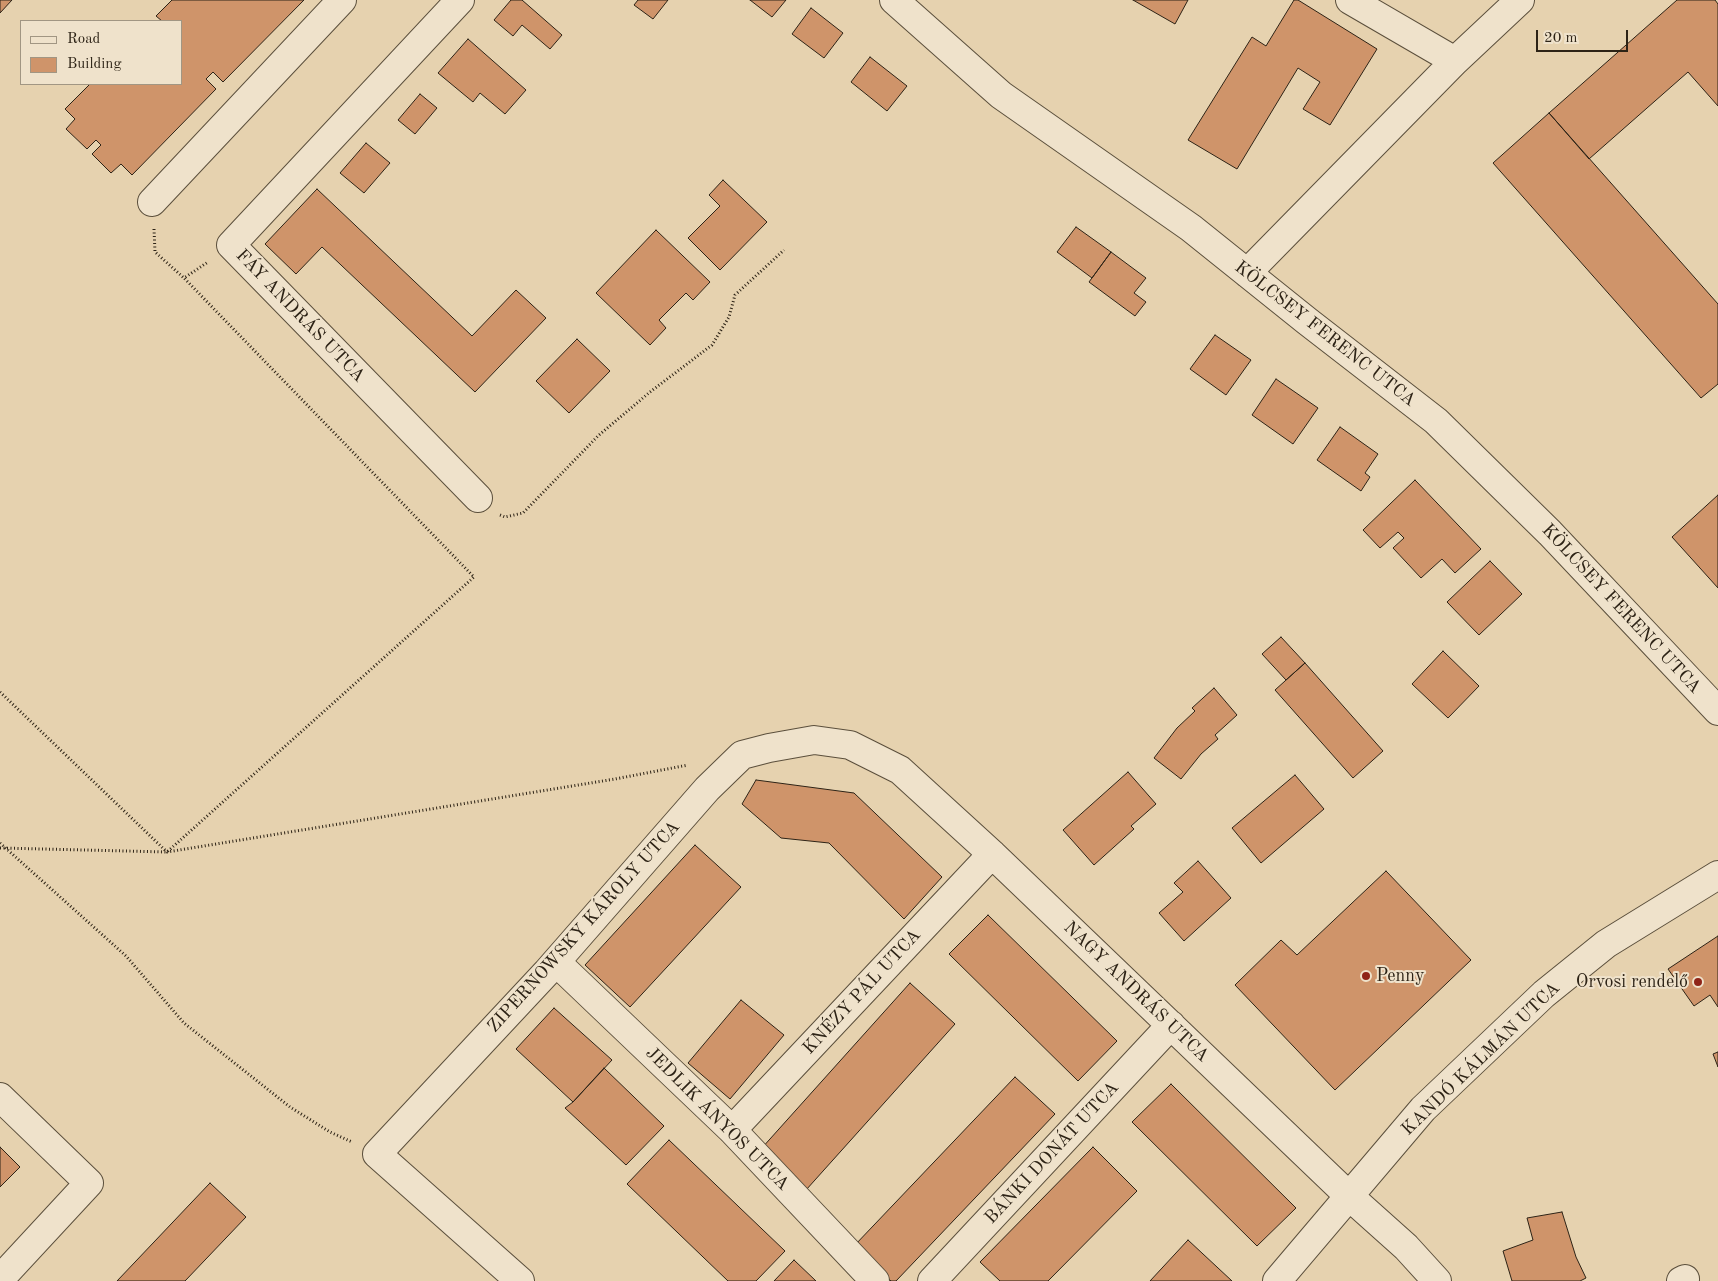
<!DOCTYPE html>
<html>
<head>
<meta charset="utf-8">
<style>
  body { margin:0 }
  #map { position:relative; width:1718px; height:1281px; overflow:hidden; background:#e6d2af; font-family:"Old Standard TT",serif }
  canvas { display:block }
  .legend { position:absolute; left:20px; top:20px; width:162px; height:65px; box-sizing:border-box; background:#efe2cb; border:1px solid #a19683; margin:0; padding:6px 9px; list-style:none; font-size:15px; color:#2d2316 }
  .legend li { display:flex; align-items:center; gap:10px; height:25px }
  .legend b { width:25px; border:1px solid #a19683 }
  .scale { position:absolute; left:1536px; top:30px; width:92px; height:22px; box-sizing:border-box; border:2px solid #2d2316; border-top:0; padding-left:6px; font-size:15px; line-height:18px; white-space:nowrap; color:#2d2316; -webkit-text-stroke:4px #efe2cb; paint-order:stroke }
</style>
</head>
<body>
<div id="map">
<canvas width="1718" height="1281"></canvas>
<ul class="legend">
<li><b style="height:6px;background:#efe2cb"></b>Road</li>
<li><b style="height:14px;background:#cf946a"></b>Building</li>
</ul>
<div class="scale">20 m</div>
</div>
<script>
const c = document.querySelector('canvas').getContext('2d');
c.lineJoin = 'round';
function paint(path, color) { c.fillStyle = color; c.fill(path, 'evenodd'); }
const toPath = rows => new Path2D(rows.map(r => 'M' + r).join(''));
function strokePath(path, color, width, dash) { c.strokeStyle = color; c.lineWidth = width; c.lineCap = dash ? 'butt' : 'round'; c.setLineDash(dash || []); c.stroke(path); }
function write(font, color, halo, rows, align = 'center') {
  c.font = font + ' "Old Standard TT",serif'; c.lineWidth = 4; c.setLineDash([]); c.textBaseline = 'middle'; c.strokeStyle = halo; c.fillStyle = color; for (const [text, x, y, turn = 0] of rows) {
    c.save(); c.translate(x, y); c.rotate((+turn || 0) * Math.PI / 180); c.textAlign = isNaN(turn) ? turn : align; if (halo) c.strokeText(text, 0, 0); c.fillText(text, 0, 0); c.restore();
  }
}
const building = toPath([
  [0,0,12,0,0,13,0,0],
  [172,0,304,0,223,82,213,72,206,79,216,89,132,175,121,164,111,173,92,154,101,145,96,140,87,149,66,129,75,119,65,109,90,84,181,84,181,21,162,21,156,16,172,0],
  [511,0,522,0,562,35,550,49,522,25,513,36,494,20,511,0],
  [638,0,668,0,653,19,634,5,638,0],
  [750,0,786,0,772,17,750,0],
  [1133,0,1188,0,1175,24,1133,0],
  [1294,0,1298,0,1377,49,1330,125,1303,109,1320,82,1298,68,1237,169,1188,140,1252,37,1266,46,1294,0],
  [1677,0,1715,0,1718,4,1718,106,1688,72,1589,159,1549,113,1677,0],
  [811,8,843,33,824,58,792,34,811,8],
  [468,39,526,90,505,114,480,93,473,102,438,73,468,39],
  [870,57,907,86,887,111,851,82,870,57],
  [420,94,437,108,415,134,398,120,420,94],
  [1549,113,1718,304,1718,384,1701,398,1493,163,1549,113],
  [366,143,390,163,364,193,340,173,366,143],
  [723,180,767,222,720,270,688,238,720,206,709,195,723,180],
  [317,189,472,336,516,290,546,318,475,392,322,247,296,274,265,244,317,189],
  [1076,227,1111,252,1092,278,1057,252,1076,227],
  [656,230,710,282,693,300,686,293,659,320,666,328,650,345,596,293,656,230],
  [1111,252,1146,278,1134,293,1146,302,1135,316,1089,282,1111,252],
  [1215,335,1251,360,1226,395,1190,369,1215,335],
  [577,339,610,371,569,413,536,381,577,339],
  [1276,379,1318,408,1293,444,1252,415,1276,379],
  [1340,427,1378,454,1365,473,1370,477,1361,491,1317,460,1340,427],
  [1415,480,1481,549,1455,573,1442,559,1421,578,1393,548,1404,538,1398,532,1380,548,1363,530,1415,480],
  [1718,495,1718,588,1672,537,1718,495],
  [1490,561,1522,594,1479,635,1447,602,1490,561],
  [1281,637,1305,663,1286,680,1262,654,1281,637],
  [1443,651,1479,686,1448,718,1412,684,1443,651],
  [1305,663,1383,751,1353,778,1275,690,1305,663],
  [1214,688,1237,715,1215,735,1218,739,1201,754,1181,779,1154,758,1177,728,1195,711,1192,708,1214,688],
  [1128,772,1156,804,1131,826,1134,829,1094,865,1063,830,1128,772],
  [1295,775,1324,809,1261,863,1232,828,1295,775],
  [756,780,854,793,942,877,904,919,829,843,781,838,742,804,756,780],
  [695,845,741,887,630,1007,585,965,695,845],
  [1198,861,1231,898,1184,941,1159,913,1183,892,1174,883,1198,861],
  [1386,871,1471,960,1335,1090,1235,985,1281,940,1297,955,1386,871],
  [988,915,1117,1041,1078,1081,949,954,988,915],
  [1718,936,1718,1007,1710,995,1694,1006,1668,969,1718,936],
  [910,983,955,1024,806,1190,761,1149,910,983],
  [741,1000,784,1035,730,1099,688,1063,741,1000],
  [554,1008,612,1060,573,1102,516,1049,554,1008],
  [1718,1052,1718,1067,1713,1054,1718,1052],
  [604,1068,664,1126,626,1165,565,1108,573,1102,604,1068],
  [1015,1077,1055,1114,896,1281,891,1281,854,1246,1015,1077],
  [1171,1084,1296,1208,1257,1246,1132,1122,1171,1084],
  [669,1140,785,1251,756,1281,728,1281,627,1184,669,1140],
  [0,1147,20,1167,0,1187,0,1147],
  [1093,1147,1137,1191,1048,1281,1000,1281,980,1262,1093,1147],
  [210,1183,246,1217,185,1281,117,1281,210,1183],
  [1562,1212,1576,1257,1586,1278,1580,1281,1512,1281,1503,1251,1533,1240,1527,1218,1562,1212],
  [1188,1240,1232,1281,1150,1281,1188,1240],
  [794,1260,816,1281,774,1281,794,1260]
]);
const path = toPath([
  [154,229,155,252,184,278],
  [500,515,505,517,523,513,599,435,650,392,712,345,729,317,735,295,784,250],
  [0,692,167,852,615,779,688,765],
  [0,843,126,956,184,1023,290,1107,330,1132,352,1142],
  [0,848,167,852,474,577,184,278,208,262]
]);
const minor = toPath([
  [460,0,231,245,478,498],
  [894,0,1001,95,1191,228,1307,321,1436,421,1550,533,1718,711],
  [1350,0,1455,61],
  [152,202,342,0],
  [1247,273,1455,61,1520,0],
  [556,962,732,1130,875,1281],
  [0,1097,89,1183,0,1279],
  [732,1130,992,854],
  [520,1281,377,1154,547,972,707,789,742,755,769,748,814,740,850,745,900,770,992,854,1349,1196,1406,1247,1437,1281],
  [932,1281,1171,1025],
  [1277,1281,1423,1109,1544,994,1606,944,1718,875],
  [1681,1281,1685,1279]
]);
const markers = [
  [1366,976,5,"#8f2418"],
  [1698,982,5,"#8f2418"]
];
const streetNames = [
  ["FÁY ANDRÁS UTCA",300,316,46],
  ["KÖLCSEY FERENC UTCA",1325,334,38],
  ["KÖLCSEY FERENC UTCA",1621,609,47],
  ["ZIPERNOWSKY KÁROLY UTCA",584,927,-48],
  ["KNÉZY PÁL UTCA",862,992,-47],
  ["NAGY ANDRÁS UTCA",1136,992,44],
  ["KANDÓ KÁLMÁN UTCA",1481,1059,-44],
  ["JEDLIK ÁNYOS UTCA",717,1119,45],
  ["BÁNKI DONÁT UTCA",1052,1153,-47]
];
const poiNames = [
  ["Penny",1376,976],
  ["Orvosi rendelő",1688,982,"right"]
];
paint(building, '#cf946a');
strokePath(building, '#2d2316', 1);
strokePath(minor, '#5b4f3c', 30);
strokePath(path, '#2d2316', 3, [1, 2.5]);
strokePath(minor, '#efe2cb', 28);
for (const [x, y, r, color] of markers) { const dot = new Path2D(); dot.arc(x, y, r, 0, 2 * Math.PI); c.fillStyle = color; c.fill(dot); strokePath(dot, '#efe2cb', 2); }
write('18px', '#2d2316', '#efe2cb', streetNames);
write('18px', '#2d2316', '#efe2cb', poiNames, 'left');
</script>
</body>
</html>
